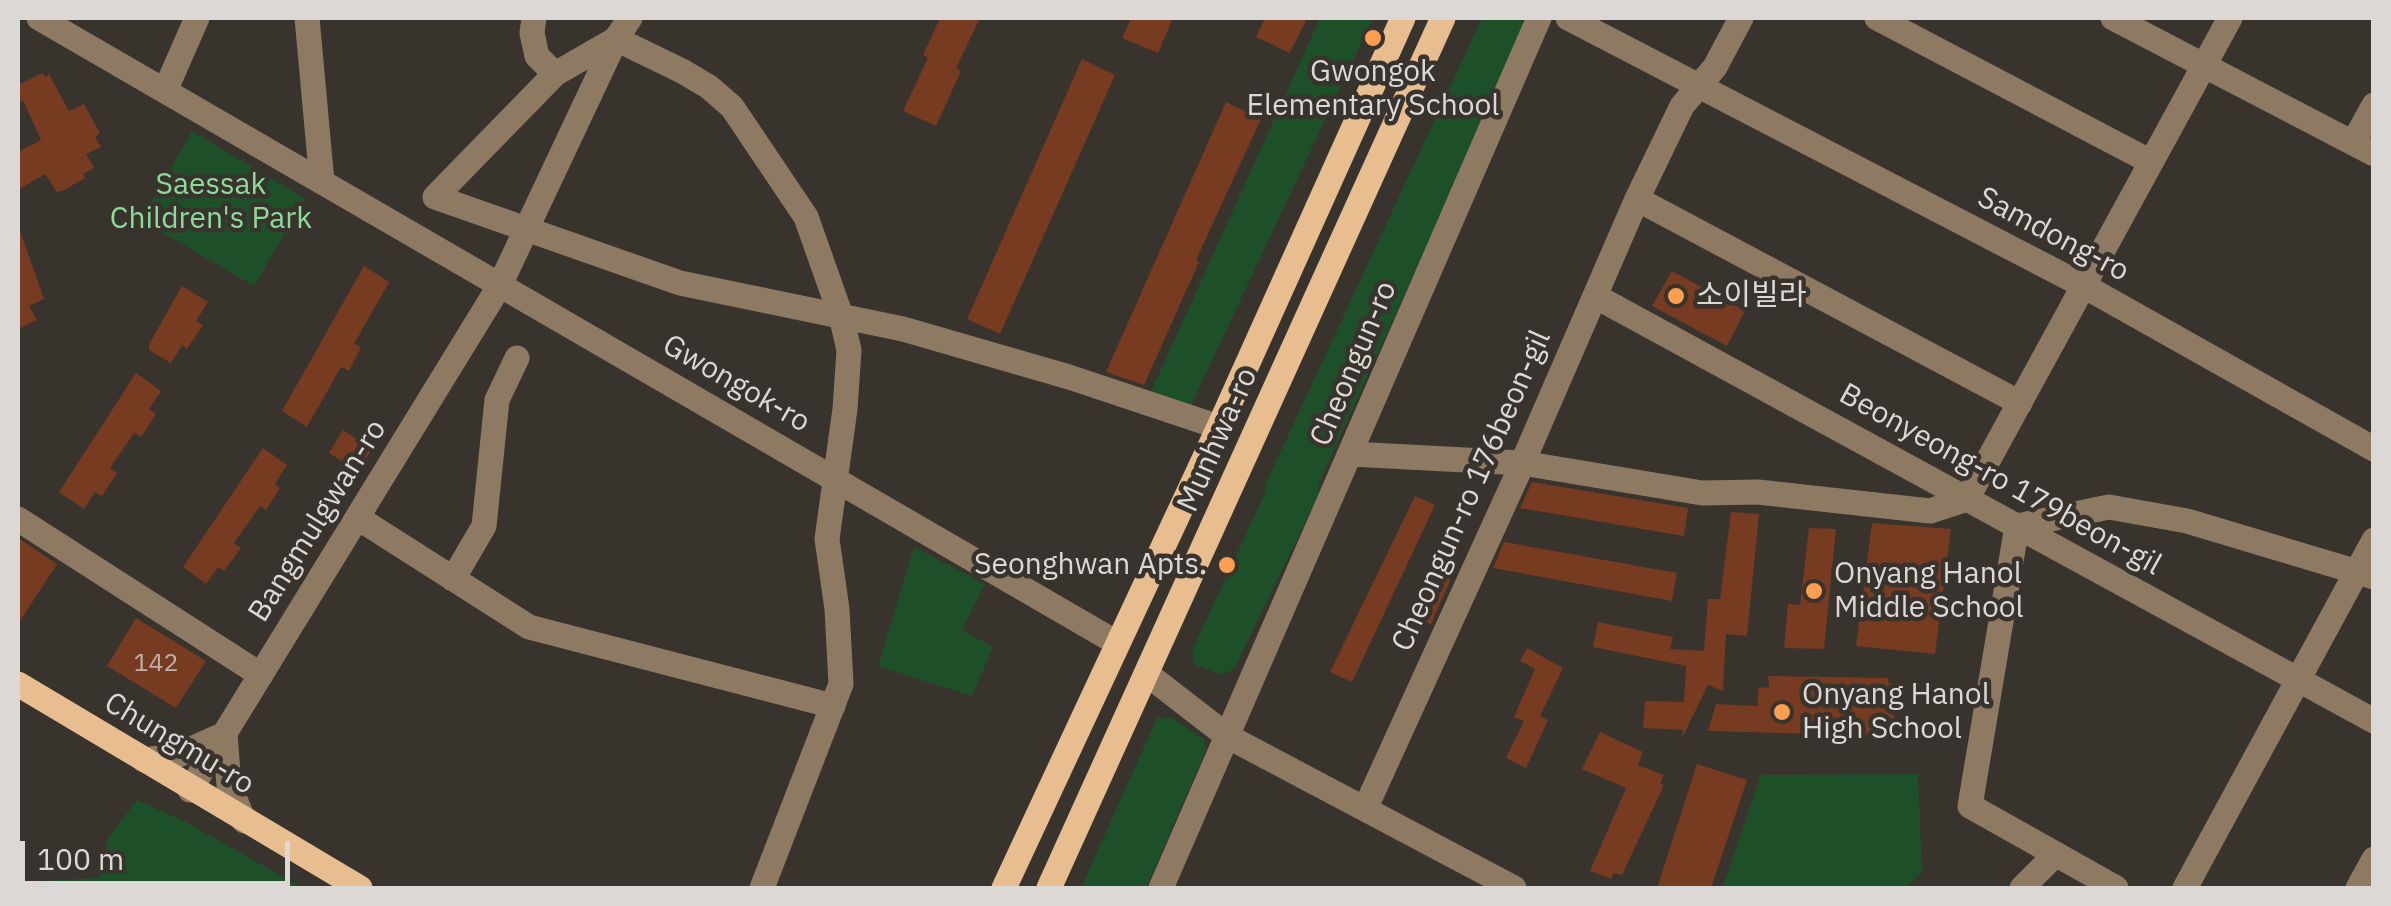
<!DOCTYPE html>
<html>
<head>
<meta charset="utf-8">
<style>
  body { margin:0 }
  #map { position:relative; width:2391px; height:906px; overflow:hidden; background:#39332e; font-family:"IBM Plex Sans",sans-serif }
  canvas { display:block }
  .frame { position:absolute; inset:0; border:20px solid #dcd8d5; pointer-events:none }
  .scale { position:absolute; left:20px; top:841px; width:270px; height:45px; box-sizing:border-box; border:5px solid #dcd8d5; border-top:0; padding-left:12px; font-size:30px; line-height:35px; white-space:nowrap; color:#dcd8d5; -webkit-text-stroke:8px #39332e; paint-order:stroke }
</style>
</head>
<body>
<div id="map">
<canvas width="2391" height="906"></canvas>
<div class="frame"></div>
<div class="scale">100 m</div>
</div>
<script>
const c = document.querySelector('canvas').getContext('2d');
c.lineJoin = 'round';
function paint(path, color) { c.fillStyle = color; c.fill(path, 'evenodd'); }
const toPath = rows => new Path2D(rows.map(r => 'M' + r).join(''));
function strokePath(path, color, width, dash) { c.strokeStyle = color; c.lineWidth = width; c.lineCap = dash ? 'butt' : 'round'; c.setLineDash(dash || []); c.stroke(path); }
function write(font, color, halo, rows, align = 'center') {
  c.font = font + ' "IBM Plex Sans","Noto Sans KR",sans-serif'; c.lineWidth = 9; c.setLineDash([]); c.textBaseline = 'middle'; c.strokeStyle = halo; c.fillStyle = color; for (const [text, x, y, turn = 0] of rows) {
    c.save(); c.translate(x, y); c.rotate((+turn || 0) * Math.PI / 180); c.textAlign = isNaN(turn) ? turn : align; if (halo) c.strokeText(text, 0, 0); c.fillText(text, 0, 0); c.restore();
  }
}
const green = toPath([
  [1320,18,1373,18,1191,405,1149,396],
  [1482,18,1514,18,1522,21,1525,29,1319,483,1318,496,1234,669,1221,675,1194,664,1192,651,1265,493,1266,483],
  [192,131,305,199,254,286,141,220],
  [914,547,985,584,962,630,993,647,972,696,878,666],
  [1157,718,1172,718,1204,739,1206,750,1146,888,1081,888],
  [1918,774,1922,871,1906,888,1723,887,1761,775],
  [137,800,184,821,303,888,18,888,18,882,99,878,108,838]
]);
const building = toPath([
  [940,18,980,18,956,68,961,71,936,126,903,111,928,58,923,55],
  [1131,18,1173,18,1158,53,1122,38],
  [1265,18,1307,18,1290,53,1256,37],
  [1082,59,1115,75,1000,334,967,319],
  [43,73,45,77,49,74,69,111,84,104,100,133,95,137,101,147,86,154,94,168,83,174,85,178,64,190,57,192,45,174,18,190,18,152,41,140,23,100,18,103,18,85],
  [1226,102,1261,119,1196,260,1199,262,1144,385,1106,372],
  [20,231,44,299,29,306,37,320,18,329],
  [364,266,389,282,354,344,361,347,349,371,341,367,307,427,282,411],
  [1672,271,1745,311,1727,346,1652,306],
  [182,286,208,302,196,321,203,325,187,349,182,345,171,363,149,350,149,344],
  [136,373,161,391,149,409,156,414,141,437,134,433,110,468,117,473,102,496,95,492,84,509,59,492],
  [343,430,372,449,358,471,329,453],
  [263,448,287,465,275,484,280,488,266,510,260,506,234,543,241,548,224,571,218,567,206,584,183,567],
  [1532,482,1688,508,1684,536,1520,508],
  [1415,496,1435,505,1352,682,1330,672],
  [1731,512,1759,514,1747,636,1726,634,1723,691,1708,685,1682,738,1683,730,1643,728,1645,701,1684,702,1686,666,1593,647,1598,622,1673,637,1670,649,1704,651,1708,599,1720,599],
  [1872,523,1951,529,1935,654,1856,646],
  [1809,528,1836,529,1824,649,1784,648,1788,604,1800,605],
  [18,538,57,564,18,624],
  [1504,542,1677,573,1672,601,1493,568],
  [1436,567,1453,574,1431,624,1414,617],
  [136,618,206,661,176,708,107,666],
  [1527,648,1563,668,1540,716,1548,720,1526,768,1506,758,1524,721,1514,717,1535,669,1520,661],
  [1768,676,1889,678,1888,683,1896,684,1893,736,1708,731,1716,704,1757,706,1759,687,1769,688],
  [1600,732,1643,752,1638,765,1664,775,1660,784,1664,785,1622,875,1614,873,1611,879,1590,871,1626,788,1582,769],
  [1697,764,1747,780,1711,888,1657,888]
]);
const minor = toPath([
  [39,18,1117,643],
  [307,18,322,182],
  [534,18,532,33,537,56,555,74],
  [630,18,616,39,682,71,709,87,732,107,806,217,841,316,849,350,845,409,827,539,837,609,841,684,762,888],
  [1568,18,2084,286,2374,449],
  [1877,18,2151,162],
  [2113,18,2374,154],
  [616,39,555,74,435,197,680,283,903,329,1069,377,1219,427],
  [165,91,197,18],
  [2353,143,2374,105],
  [1637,199,2020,403],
  [1595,296,2374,721],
  [1351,454,1522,463,1702,493,1758,492,1930,511,1967,499],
  [1967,499,2230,18],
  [358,518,529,627,833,706],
  [18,519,261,675],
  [453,579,484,526,497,400,517,358],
  [1147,674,1227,736,1514,888],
  [144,760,178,755,225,734,229,785,244,821],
  [190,790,500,285,616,39],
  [1365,809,1519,471,1637,199,1682,106,1715,67,1741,18],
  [1161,888,1539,18],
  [2022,888,2056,854],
  [2116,888,1970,806,2017,526,2109,507,2187,521,2374,577],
  [2185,888,2374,540],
  [2358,888,2374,859]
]);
const major = toPath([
  [18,684,360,888],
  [1004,888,1219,427,1403,18],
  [1049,888,1443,18]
]);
const markers = [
  [1373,38,10,"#fb9e50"],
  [1676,296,10,"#fb9e50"],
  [1227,565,10,"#fb9e50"],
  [1814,591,10,"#fb9e50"],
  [1782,712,10,"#fb9e50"]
];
const numberNames = [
  ["142",156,664]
];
const poiNames = [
  ["Gwongok",1373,72,"center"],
  ["Elementary School",1373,106,"center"],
  ["소이빌라",1696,296],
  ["Seonghwan Apts.",1207,565,"right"],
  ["Onyang Hanol",1834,574],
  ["Middle School",1834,608],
  ["Onyang Hanol",1802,695],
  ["High School",1802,729]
];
const parkNames = [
  ["Saessak",211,185],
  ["Children's Park",211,219]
];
const streetNames = [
  ["Samdong-ro",2053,235,28],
  ["Cheongun-ro",1354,364,-67],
  ["Gwongok-ro",736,384,30],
  ["Munhwa-ro",1218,440,-66],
  ["Beonyeong-ro 179beon-gil",2000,480,29],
  ["Cheongun-ro 176beon-gil",1472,491,-66],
  ["Bangmulgwan-ro",318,521,-58],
  ["Chungmu-ro",179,744,31]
];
paint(green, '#1d5029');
paint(building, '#763b20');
strokePath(minor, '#8e7a63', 25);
strokePath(major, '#e8be90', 25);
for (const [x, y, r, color] of markers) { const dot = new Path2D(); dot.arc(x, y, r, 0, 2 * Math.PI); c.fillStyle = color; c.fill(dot); strokePath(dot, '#39332e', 4); }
write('25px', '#c2b1a8', null, numberNames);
write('30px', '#dcd8d5', '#39332e', poiNames, 'left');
write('30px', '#8cdb99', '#39332e', parkNames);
write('30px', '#dcd8d5', '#39332e', streetNames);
</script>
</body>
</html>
